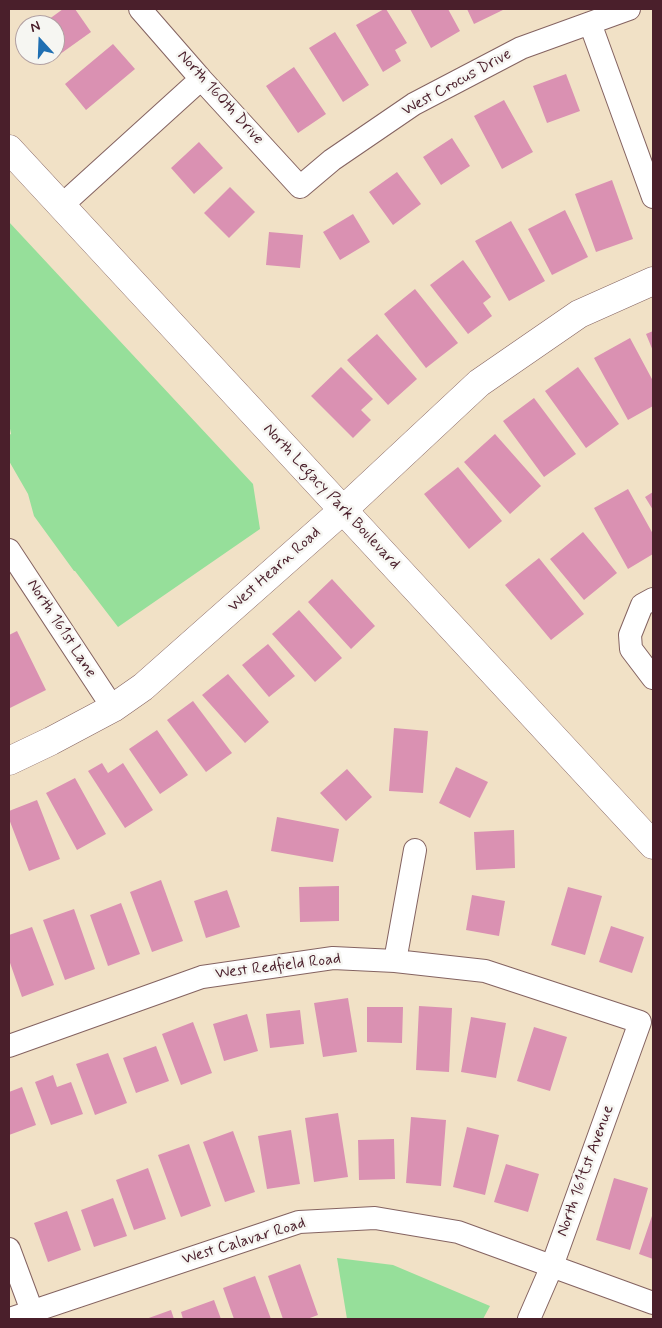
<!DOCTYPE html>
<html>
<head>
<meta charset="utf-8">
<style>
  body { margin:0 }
  #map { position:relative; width:662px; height:1328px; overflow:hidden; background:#f1e1c6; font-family:Mynerve,sans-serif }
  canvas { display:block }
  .frame { position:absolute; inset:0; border:10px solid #4a1f2b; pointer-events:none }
  .north { position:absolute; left:15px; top:15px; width:50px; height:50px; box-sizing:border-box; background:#f6f6f2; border:1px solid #b1a0a2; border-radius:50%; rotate:340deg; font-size:14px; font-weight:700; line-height:20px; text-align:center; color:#4a1f2b }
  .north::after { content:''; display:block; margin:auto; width:18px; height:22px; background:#1f6fb2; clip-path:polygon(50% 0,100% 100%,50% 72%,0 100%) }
</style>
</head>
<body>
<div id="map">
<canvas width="662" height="1328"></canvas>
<div class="frame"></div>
<div class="north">N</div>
</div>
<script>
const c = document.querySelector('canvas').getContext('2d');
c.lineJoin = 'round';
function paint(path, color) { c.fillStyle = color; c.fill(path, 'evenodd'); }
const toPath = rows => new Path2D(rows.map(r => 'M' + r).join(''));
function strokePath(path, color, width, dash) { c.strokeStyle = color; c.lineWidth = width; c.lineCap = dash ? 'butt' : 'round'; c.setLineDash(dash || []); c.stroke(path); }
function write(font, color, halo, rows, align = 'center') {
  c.font = font + ' Mynerve,sans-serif'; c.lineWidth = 5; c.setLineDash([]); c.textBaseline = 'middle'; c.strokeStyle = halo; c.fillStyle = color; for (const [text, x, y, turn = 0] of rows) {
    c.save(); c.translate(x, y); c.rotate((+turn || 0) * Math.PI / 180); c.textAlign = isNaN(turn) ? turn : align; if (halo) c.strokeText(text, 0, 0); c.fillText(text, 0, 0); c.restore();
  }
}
const green = toPath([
  [9,222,253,484,260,529,118,627,75,571,74,571,34,516,28,494,9,461,9,435,11,434,9,423],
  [337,1258,393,1265,490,1306,483,1319,347,1319]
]);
const building = toPath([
  [63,9,75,9,91,32,56,57,55,25,41,25],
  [384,9,386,9,407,43,395,50,401,61,383,72,356,25],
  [410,9,448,9,460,31,431,48],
  [467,9,505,9,474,24],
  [335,32,369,85,343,102,309,48],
  [113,44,135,69,86,110,65,84],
  [294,67,326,114,298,133,266,86],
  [566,74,580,111,547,123,533,86],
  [504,100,533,152,502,169,474,116],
  [452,138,470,166,441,185,423,157],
  [199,142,223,168,194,194,171,168],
  [397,172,421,204,393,225,369,192],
  [612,180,633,239,596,252,575,194],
  [230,187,255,212,229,238,204,213],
  [565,210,588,257,552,275,528,229],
  [353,214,370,242,340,260,323,232],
  [511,221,545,281,509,301,475,241],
  [269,232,303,235,300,268,266,265],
  [463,260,491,297,483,303,492,316,468,334,430,285],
  [415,289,458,343,426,368,384,314],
  [653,331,653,351,646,334],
  [377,334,417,379,388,405,347,360],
  [630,338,653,381,653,406,628,420,594,358],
  [341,367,373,399,361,410,371,420,353,438,311,396],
  [578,367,619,424,586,448,545,391],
  [534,398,576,454,544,477,503,421],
  [495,434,541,486,510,514,464,462],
  [458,467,502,521,469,549,424,494],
  [628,489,653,534,653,554,628,569,594,508],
  [653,492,653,510,645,497],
  [583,532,617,573,584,600,550,559],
  [539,558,584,614,551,640,505,585],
  [332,579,375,626,351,649,308,602],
  [299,610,342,658,315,682,272,634],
  [17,631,46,690,10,708,9,705,9,635],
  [268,644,295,676,269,697,242,665],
  [228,674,269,722,245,743,202,695],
  [193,701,232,753,206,772,167,720],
  [394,728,428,731,423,793,389,791],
  [157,730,188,775,160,794,129,749],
  [102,763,108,773,123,763,153,810,125,828,88,771],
  [456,767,488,782,470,818,439,803],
  [347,769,372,797,346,821,320,793],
  [75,778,106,834,77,850,46,793],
  [37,800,60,859,29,871,9,819,9,811],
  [277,817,339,829,333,862,271,851],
  [514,830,515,868,476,870,474,832],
  [161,880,183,941,152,952,130,892],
  [339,886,339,921,300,922,299,887],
  [568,887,602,896,585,955,551,945],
  [227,890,240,927,206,938,194,901],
  [472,895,505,901,499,936,466,930],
  [121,903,140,954,108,966,90,915],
  [74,909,95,969,65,980,43,920],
  [611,926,644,937,632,973,599,962],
  [32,927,54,985,22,997,9,960,9,935],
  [348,998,357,1052,323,1057,314,1003],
  [419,1006,452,1008,449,1072,416,1070],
  [367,1007,403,1007,402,1043,367,1042],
  [300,1010,304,1044,270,1048,266,1014],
  [247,1014,258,1051,224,1061,213,1024],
  [471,1017,506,1023,496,1078,461,1072],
  [193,1022,212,1073,181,1085,162,1034],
  [534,1027,567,1037,550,1091,517,1081],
  [156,1046,169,1081,136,1093,123,1058],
  [108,1053,127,1103,95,1115,76,1064],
  [53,1075,57,1087,71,1082,83,1114,51,1125,35,1082],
  [22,1087,36,1125,9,1135,9,1092],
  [338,1113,348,1177,314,1182,305,1118],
  [411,1117,446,1120,441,1186,406,1183],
  [467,1127,499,1135,485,1195,453,1187],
  [291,1130,300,1184,267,1189,258,1136],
  [233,1131,255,1192,225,1202,203,1142],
  [394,1139,395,1179,359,1180,358,1140],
  [189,1144,211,1206,181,1217,158,1155],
  [506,1164,539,1174,528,1212,494,1202],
  [148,1168,166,1219,134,1230,116,1180],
  [614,1178,648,1188,630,1250,596,1240],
  [113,1198,127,1236,94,1247,81,1210],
  [67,1211,81,1250,48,1262,34,1223],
  [653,1213,653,1259,639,1254],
  [300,1264,318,1315,307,1319,283,1319,268,1276],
  [255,1276,271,1319,234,1319,223,1288],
  [214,1300,221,1319,183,1319,181,1312],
  [171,1310,174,1319,146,1319]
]);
const minor = toPath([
  [140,9,201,79,300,187,332,160,414,104,521,48,629,9],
  [590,23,653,197],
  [61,206,201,79],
  [9,550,113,708],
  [653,599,642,605,630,635,631,649,653,678],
  [395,961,415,850],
  [9,1046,202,977,333,958,395,961,485,971,640,1022,552,1266,529,1319],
  [9,1249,32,1311],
  [10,1319,299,1222,375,1218,458,1232,653,1303]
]);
const tertiary = toPath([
  [9,149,653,845],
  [9,761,51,741,113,708,143,687,343,510,479,383,579,314,653,281]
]);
const streetNames = [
  ["West Crocus Drive",457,83,-29],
  ["North 160th Drive",220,98,48],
  ["North Legacy Park Boulevard",331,497,47],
  ["West Hearn Road",275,570,-42],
  ["North 161st Lane",61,629,57],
  ["West Redfield Road",278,967,-7],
  ["North 161tst Avenue",586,1171,-70],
  ["West Calavar Road",244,1242,-17]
];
paint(green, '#96df9a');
paint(building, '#da91b2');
strokePath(minor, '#846361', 24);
strokePath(tertiary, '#846361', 29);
strokePath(minor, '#fff', 22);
strokePath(tertiary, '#fff', 28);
write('16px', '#4a1f2b', '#f6f6f2', streetNames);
</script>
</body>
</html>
